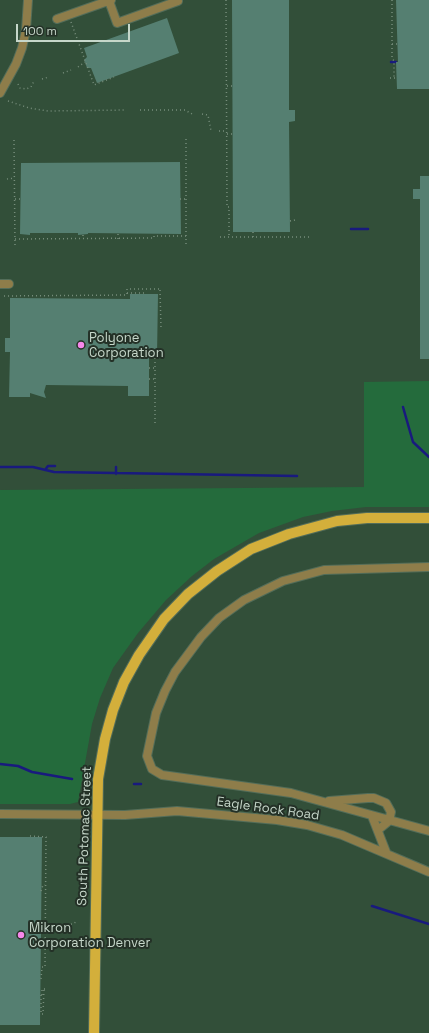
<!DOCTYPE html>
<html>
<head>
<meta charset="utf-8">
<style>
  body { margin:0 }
  #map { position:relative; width:429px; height:1033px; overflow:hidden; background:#324f39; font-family:"Space Grotesk",sans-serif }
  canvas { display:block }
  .scale { position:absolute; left:16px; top:24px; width:114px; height:18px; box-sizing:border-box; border:2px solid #c6d7ca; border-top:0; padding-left:5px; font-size:12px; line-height:14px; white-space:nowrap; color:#c6d7ca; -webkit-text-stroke:3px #243127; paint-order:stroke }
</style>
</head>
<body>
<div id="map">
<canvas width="429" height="1033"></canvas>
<div class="scale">100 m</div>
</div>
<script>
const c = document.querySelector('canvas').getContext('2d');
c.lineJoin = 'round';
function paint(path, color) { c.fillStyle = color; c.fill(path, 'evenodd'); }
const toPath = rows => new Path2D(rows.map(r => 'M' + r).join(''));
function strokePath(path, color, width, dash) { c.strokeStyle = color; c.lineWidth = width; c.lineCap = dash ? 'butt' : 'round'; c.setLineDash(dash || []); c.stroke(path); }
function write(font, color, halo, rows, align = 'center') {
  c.font = font + ' "Space Grotesk",sans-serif'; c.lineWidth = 4; c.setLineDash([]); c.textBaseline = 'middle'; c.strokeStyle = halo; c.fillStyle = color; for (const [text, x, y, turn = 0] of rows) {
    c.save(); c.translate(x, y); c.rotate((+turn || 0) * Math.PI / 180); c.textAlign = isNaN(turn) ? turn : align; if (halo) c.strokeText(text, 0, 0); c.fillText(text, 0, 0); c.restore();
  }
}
const green = toPath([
  [429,381,429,507,366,507,332,511,303,517,259,533,214,559,192,576,166,600,138,633,113,668,100,698,92,724,78,802,70,804,0,804,0,490,364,487,364,382]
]);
const stream = toPath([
  [391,62,396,62],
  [351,229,368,229],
  [403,407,413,442,429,457],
  [0,467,33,467,54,472,297,476],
  [116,467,116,474],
  [45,470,48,466,55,466],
  [0,764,18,766,32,772,72,779],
  [134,784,141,784],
  [372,906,429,924]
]);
const building = toPath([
  [232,0,289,0,289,110,295,110,295,121,289,122,290,232,233,232],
  [396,0,429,0,429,89,397,89,396,62,398,62],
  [167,18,179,53,97,83,91,68,87,68,85,62,84,60,87,57,84,48],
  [180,162,181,234,88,233,88,234,78,235,78,233,30,233,30,235,20,234,21,163],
  [420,176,429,176,429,359,420,359,420,199,413,199,413,189,420,189],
  [130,294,158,294,157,356,149,356,149,396,128,396,128,386,46,385,44,392,46,398,30,393,30,397,9,397,10,352,5,352,5,338,10,338,10,298,130,299],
  [0,837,42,837,40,1025,0,1025]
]);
const path = toPath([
  [226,0,227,207,229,207,229,237],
  [392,0,392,58,394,61,394,78],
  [71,22,94,85,114,77],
  [392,44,398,44],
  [78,67,85,62],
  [63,73,71,70],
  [390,78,397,78],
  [42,79,49,77],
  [18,84,20,88,26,89,31,87,34,81],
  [227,86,232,86],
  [8,101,29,108,48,111,126,110],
  [140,110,185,110,192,114],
  [202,114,208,115,211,131],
  [219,131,227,131],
  [227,134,233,134],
  [186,139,186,245],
  [14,140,15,246],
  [7,179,15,178],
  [15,199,21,199],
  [180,199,186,199],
  [290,221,295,220],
  [253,232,253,237],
  [118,234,118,239],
  [83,235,83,239],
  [220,237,312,237],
  [15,239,154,238,154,236,186,236],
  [160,290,161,328],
  [127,293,147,293],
  [4,296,127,295,127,289,161,289],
  [149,368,155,368],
  [149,379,155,379],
  [155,423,155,349],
  [30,836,46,837,45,967,42,967,41,979],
  [41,891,43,885,45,885],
  [45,925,53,925],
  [63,925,73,924,77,921],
  [41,995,41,1014,43,1014,44,989],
  [42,995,42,989,45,989]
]);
const minor = toPath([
  [109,1,117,23,178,1],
  [57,19,111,0],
  [0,93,16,64,22,48,26,30,28,0],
  [0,284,9,284],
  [429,567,324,570,283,581,244,600,219,618,201,637,175,672,165,691,156,713,147,756,152,769,162,775,291,793,429,831],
  [329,801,368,798,374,798,386,803,391,812,389,821,378,830],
  [0,814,125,815,177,811,277,820,307,825,342,835,429,872],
  [372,816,386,852]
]);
const major = toPath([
  [94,1033,98,779,105,739,113,710,124,682,139,655,164,619,188,594,217,571,251,549,289,534,337,521,367,518,429,518]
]);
const markers = [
  [81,345,4,"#f788eb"],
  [21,935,4,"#f788eb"]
];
const poiNames = [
  ["Polyone",89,338],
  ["Corporation",89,353],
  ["Mikron",29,928],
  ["Corporation Denver",29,943]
];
const streetNames = [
  ["Eagle Rock Road",268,809,8],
  ["South Potomac Street",85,836,-88]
];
paint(green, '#246b3c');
strokePath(stream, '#191a7e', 2.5);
paint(building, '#557f71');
strokePath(minor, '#536d59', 10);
strokePath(major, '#536d59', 12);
strokePath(path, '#768d7b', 1.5, [1, 3]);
strokePath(minor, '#8e7d4a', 8);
strokePath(major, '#d3af3b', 10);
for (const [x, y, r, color] of markers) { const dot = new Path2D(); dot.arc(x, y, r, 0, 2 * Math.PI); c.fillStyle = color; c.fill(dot); strokePath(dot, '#243127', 1.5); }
write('13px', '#c6d7ca', '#243127', poiNames, 'left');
write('13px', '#c6d7ca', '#243127', streetNames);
</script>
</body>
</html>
